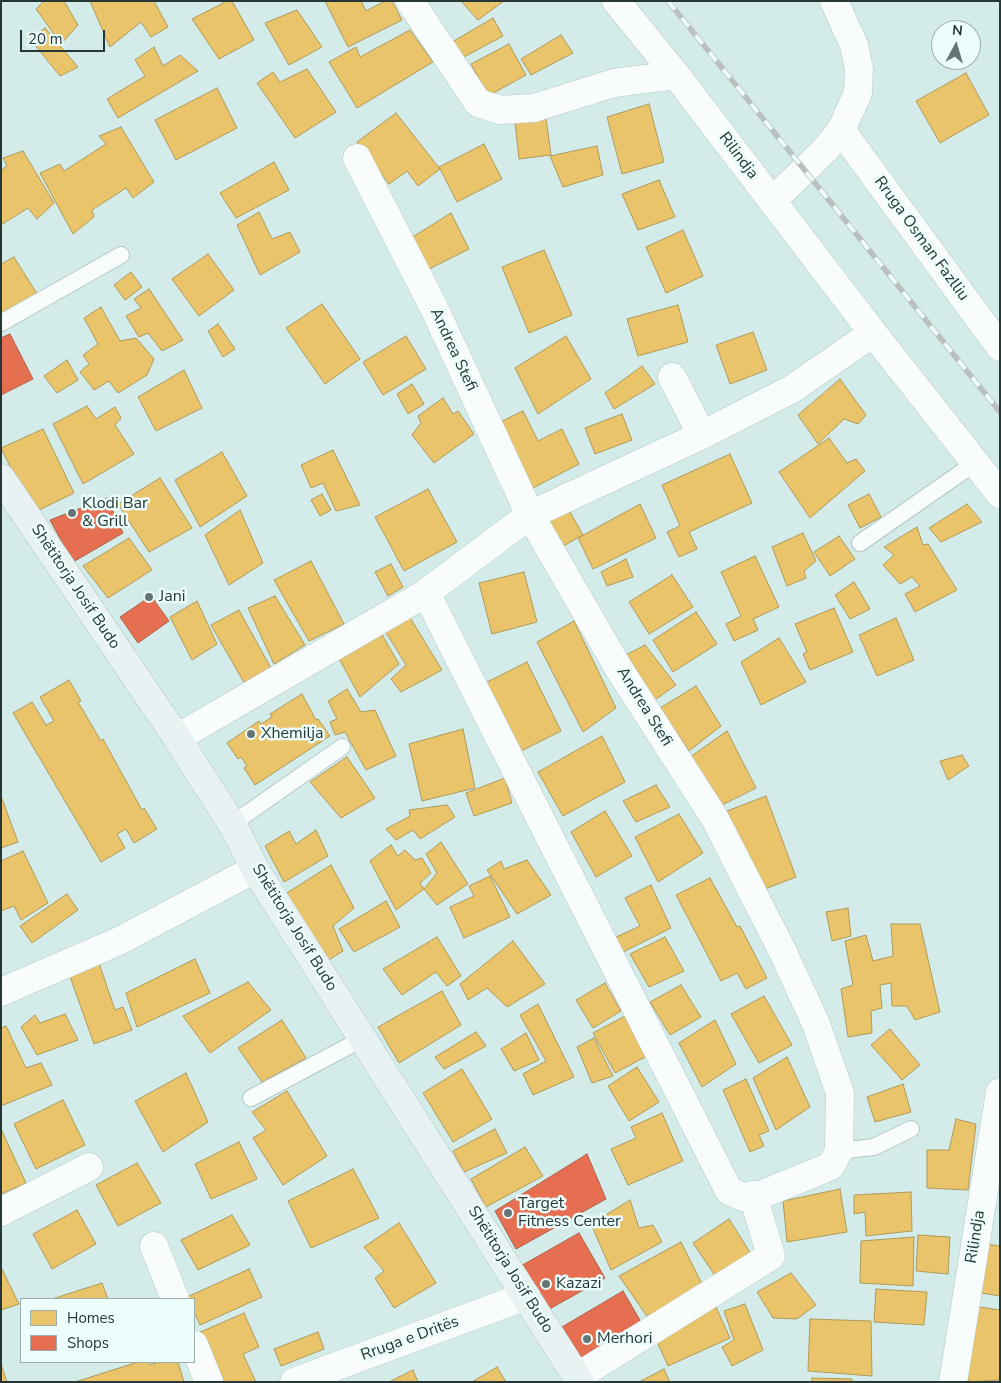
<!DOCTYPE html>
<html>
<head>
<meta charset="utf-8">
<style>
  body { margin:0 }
  #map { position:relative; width:1001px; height:1383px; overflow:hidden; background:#d4ece9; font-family:"Nunito Sans",sans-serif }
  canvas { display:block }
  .frame { position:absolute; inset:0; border:2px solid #263735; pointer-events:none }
  .legend { position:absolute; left:20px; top:1298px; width:175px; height:65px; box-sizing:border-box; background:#ecfdfb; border:1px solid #9daeac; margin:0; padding:6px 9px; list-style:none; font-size:15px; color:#263735 }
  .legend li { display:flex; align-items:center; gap:10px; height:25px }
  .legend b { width:25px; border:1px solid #9daeac }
  .north { position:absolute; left:931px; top:20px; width:50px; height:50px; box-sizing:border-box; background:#ecfdfb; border:1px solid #9daeac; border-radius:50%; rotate:6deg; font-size:14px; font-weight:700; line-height:20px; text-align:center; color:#263735 }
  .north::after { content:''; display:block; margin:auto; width:18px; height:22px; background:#637674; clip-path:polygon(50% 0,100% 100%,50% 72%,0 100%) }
  .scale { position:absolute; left:20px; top:30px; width:85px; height:22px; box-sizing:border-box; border:2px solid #263735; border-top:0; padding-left:6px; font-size:15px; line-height:18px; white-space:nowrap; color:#263735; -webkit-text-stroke:4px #ecfdfb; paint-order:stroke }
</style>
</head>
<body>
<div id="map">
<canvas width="1001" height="1383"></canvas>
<div class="frame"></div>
<ul class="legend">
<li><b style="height:14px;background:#e9c46a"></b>Homes</li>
<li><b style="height:14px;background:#e76f51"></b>Shops</li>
</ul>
<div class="north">N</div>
<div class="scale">20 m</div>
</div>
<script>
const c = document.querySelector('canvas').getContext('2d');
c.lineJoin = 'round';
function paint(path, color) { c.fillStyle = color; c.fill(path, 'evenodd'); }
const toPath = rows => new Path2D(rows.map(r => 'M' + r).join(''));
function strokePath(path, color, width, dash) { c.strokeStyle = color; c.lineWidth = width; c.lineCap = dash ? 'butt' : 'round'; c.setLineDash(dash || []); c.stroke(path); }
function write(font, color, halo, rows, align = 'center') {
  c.font = font + ' "Nunito Sans",sans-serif'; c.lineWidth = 5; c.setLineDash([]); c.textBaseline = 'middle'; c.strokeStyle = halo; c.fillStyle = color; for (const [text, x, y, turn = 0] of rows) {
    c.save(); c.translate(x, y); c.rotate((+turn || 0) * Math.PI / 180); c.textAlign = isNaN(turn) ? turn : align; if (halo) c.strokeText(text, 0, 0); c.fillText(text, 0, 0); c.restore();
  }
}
const homes = toPath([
  [44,1,64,1,78,25,61,44,36,9,44,1],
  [90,1,154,1,168,27,151,37,141,22,110,47,90,1],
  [227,1,232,1,254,40,219,59,192,19,227,1],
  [325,1,361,1,366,11,385,1,392,1,402,20,348,47,325,1],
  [461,1,504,1,478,20,461,1],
  [297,10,322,47,289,65,265,23,297,10],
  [493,18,503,36,462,58,452,42,493,18],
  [45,28,78,67,60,76,30,39,45,28],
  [410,30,433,62,357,108,329,62,356,47,360,57,410,30],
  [561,35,573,53,531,75,521,59,561,35],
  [509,44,526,75,488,96,471,64,509,44],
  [154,47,163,66,180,55,198,71,118,118,107,99,145,76,135,60,154,47],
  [307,69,336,112,295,138,257,83,273,72,280,82,307,69],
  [966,73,989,115,940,143,916,101,966,73],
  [217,88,237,128,176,160,155,120,217,88],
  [649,104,664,162,622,174,607,117,649,104],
  [396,113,440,169,418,186,407,171,389,184,357,142,396,113],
  [546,118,551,155,519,159,515,122,546,118],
  [121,127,154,182,133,198,126,188,92,210,94,217,73,234,40,173,60,164,64,171,106,144,99,136,121,127],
  [484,144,502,179,457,202,439,167,484,144],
  [597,146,603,175,563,187,550,156,597,146],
  [23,151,54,203,37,219,28,208,1,225,1,170,7,166,3,158,23,151],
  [274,162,289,190,236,218,220,193,274,162],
  [659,180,675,217,638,230,622,194,659,180],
  [259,212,272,239,290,232,300,252,260,275,237,225,259,212],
  [451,213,469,249,425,271,411,238,451,213],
  [683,230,703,276,666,293,646,247,683,230],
  [544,250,572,315,529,333,502,267,544,250],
  [208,254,234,290,199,316,172,279,208,254],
  [14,257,39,297,1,319,1,264,14,257],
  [131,272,142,287,125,300,114,285,131,272],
  [149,289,183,340,162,351,148,333,139,337,126,316,141,308,134,299,149,289],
  [322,304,360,359,325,384,286,328,322,304],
  [678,305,688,342,638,356,627,319,678,305],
  [101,307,120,341,136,338,154,359,147,375,118,393,109,381,94,390,80,372,89,364,83,355,98,344,84,318,101,307],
  [218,324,235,349,223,357,208,331,218,324],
  [753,332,767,370,730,384,716,345,753,332],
  [406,336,426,369,383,395,363,362,406,336],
  [566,336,591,379,538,414,515,368,566,336],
  [67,360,78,380,57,393,44,376,67,360],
  [642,366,655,384,614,409,605,393,642,366],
  [184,370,202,408,156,431,138,397,184,370],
  [840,379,866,415,858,424,844,419,818,444,798,415,840,379],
  [412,384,424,404,408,414,397,394,412,384],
  [443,398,453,414,458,411,474,434,434,463,412,435,421,423,418,416,443,398],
  [87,406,96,419,115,407,121,418,115,425,134,454,83,484,53,424,87,406],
  [523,411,538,441,562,429,579,464,531,489,498,423,523,411],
  [622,414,632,440,595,454,585,428,622,414],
  [43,429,74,493,33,513,1,448,43,429],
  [829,438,847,463,856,459,865,471,810,518,779,472,829,438],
  [333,450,360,505,336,511,323,483,311,488,301,465,333,450],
  [222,452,247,496,200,527,175,480,222,452],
  [730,454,752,503,689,532,697,549,679,557,667,532,680,526,662,485,730,454],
  [160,478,192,528,149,552,118,504,160,478],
  [428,489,457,542,404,571,375,517,428,489],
  [322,494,331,510,320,516,311,500,322,494],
  [869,494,881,517,860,528,848,505,869,494],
  [640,504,656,538,593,569,578,538,640,504],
  [967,504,982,522,941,542,929,528,967,504],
  [240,510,263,563,229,585,205,535,240,510],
  [569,510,583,535,558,549,544,524,569,510],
  [917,527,923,545,928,544,957,590,915,612,905,594,920,586,912,577,900,584,883,565,894,555,884,547,917,527],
  [803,533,816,561,804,571,806,578,787,586,772,547,803,533],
  [839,536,855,559,830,576,814,552,839,536],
  [129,538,152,570,108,598,83,566,129,538],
  [755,556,779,607,753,619,758,630,734,641,726,624,741,616,721,572,755,556],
  [626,559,633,577,607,586,601,572,626,559],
  [311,561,344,624,309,641,274,580,311,561],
  [391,564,403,587,388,596,375,572,391,564],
  [524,572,537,622,492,634,479,583,524,572],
  [672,575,693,607,649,634,629,602,672,575],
  [854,582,870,609,850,619,835,595,854,582],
  [275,596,305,645,274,664,248,608,275,596],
  [197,601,217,644,192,660,170,617,197,601],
  [834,608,853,652,810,670,803,654,807,652,795,624,834,608],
  [239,610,272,670,246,686,211,625,239,610],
  [406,611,442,670,401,692,391,679,406,665,382,626,406,611],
  [696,612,717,644,673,672,653,640,696,612],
  [896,618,914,660,877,676,859,635,896,618],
  [574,621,616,708,583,732,537,642,574,621],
  [377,626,399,664,360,697,336,653,377,626],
  [779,638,806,682,761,705,741,662,779,638],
  [645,645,676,685,649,704,620,658,645,645],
  [527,662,561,731,517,753,483,684,527,662],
  [69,680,81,701,78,702,101,741,103,739,142,810,144,808,157,829,134,843,126,829,117,834,125,848,101,862,13,713,32,702,46,725,54,721,40,697,69,680],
  [696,686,721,726,689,751,660,708,696,686],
  [347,689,361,712,375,710,396,756,366,770,345,732,335,735,330,722,337,719,328,701,347,689],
  [302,694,316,720,318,719,330,736,255,785,244,768,247,766,241,757,238,759,227,743,259,721,261,724,272,717,270,714,302,694],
  [463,729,475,788,422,801,409,744,463,729],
  [727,731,756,788,716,808,690,757,727,731],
  [602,736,625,782,563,816,538,772,602,736],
  [962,755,969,766,948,780,940,761,962,755],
  [347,757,375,798,341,818,310,782,347,757],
  [505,778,512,803,474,816,466,793,505,778],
  [656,785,670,807,636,822,623,801,656,785],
  [1,796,18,842,1,848,1,796],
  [766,796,796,877,757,892,727,811,766,796],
  [447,805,455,817,420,839,413,830,396,840,386,829,410,816,409,810,447,805],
  [605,811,632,856,596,877,571,832,605,811],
  [679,814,703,853,658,882,635,837,679,814],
  [316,830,328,856,284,882,265,846,289,831,296,844,316,830],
  [441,842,468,884,437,905,424,889,437,873,426,854,441,842],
  [391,845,398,856,405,850,415,860,422,858,431,873,420,883,424,889,396,910,370,861,391,845],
  [23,851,48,903,21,920,14,906,1,911,1,861,23,851],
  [527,860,551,895,517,914,487,870,501,861,504,869,527,860],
  [331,865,354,908,333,926,343,951,324,963,282,896,331,865],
  [490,876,510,917,464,938,450,907,474,896,469,886,490,876],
  [710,878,737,927,740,926,767,978,746,989,737,973,721,981,676,895,710,878],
  [651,885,671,928,621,953,614,938,640,926,625,898,651,885],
  [67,894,78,910,32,943,20,926,67,894],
  [386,901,400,927,354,952,339,929,386,901],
  [848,908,851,936,832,941,826,912,848,908],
  [891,924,920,924,940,1012,915,1020,907,1006,892,1006,891,983,880,985,882,1008,871,1011,872,1033,848,1037,841,989,853,985,845,941,866,935,873,961,893,956,891,924],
  [437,937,461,976,447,986,436,972,402,995,383,969,437,937],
  [665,937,684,971,649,987,630,954,665,937],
  [513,941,545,984,507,1007,487,988,468,1000,460,984,513,941],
  [195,959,210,993,137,1027,126,993,195,959],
  [98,960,115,1010,123,1007,132,1030,94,1044,68,971,98,960],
  [248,982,271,1010,210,1053,183,1016,248,982],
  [605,983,621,1011,593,1028,576,1000,605,983],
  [681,985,701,1017,670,1035,650,1002,681,985],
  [442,991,461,1025,399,1063,378,1027,442,991],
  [764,996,792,1045,759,1063,731,1014,764,996],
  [538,1004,574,1077,533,1095,523,1074,546,1061,520,1015,538,1004],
  [65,1014,78,1040,37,1055,21,1027,35,1015,40,1023,65,1014],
  [625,1016,647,1056,615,1073,593,1033,625,1016],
  [282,1020,306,1058,262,1082,238,1048,282,1020],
  [715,1020,736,1064,702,1087,679,1043,715,1020],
  [6,1026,26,1068,41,1063,52,1085,1,1106,1,1028,6,1026],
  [890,1029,920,1065,902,1080,871,1045,890,1029],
  [476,1032,486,1046,444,1069,435,1057,476,1032],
  [526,1033,539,1060,514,1071,501,1049,526,1033],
  [594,1038,613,1076,592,1083,577,1047,594,1038],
  [787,1057,810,1107,776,1130,753,1078,787,1057],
  [637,1067,659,1102,629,1121,608,1086,637,1067],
  [462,1069,492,1119,453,1142,423,1093,462,1069],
  [186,1073,208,1122,163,1152,135,1101,186,1073],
  [746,1079,769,1131,759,1135,764,1146,750,1152,723,1090,746,1079],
  [903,1084,911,1112,875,1122,867,1097,903,1084],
  [287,1091,327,1156,283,1185,253,1138,266,1130,252,1112,287,1091],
  [63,1100,85,1145,36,1169,14,1124,63,1100],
  [662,1113,683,1161,628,1185,611,1149,636,1138,631,1127,662,1113],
  [956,1119,976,1124,968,1190,927,1188,927,1150,949,1150,956,1119],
  [1,1129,26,1183,1,1194,1,1129],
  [495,1129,507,1153,464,1172,453,1151,495,1129],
  [239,1142,257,1179,211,1199,195,1164,239,1142],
  [525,1147,543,1176,486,1207,471,1179,525,1147],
  [137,1163,161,1203,118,1226,96,1185,137,1163],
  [353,1169,379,1218,311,1248,288,1201,353,1169],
  [840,1189,847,1232,787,1242,783,1201,840,1189],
  [911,1192,912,1231,866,1236,865,1212,854,1214,854,1195,911,1192],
  [630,1200,639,1228,653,1225,662,1242,611,1270,591,1224,630,1200],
  [77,1210,96,1244,52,1269,33,1234,77,1210],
  [232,1215,250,1245,198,1270,181,1240,232,1215],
  [729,1219,751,1254,716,1277,693,1243,729,1219],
  [399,1223,436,1283,394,1308,375,1278,384,1271,364,1247,399,1223],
  [918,1235,950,1237,948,1274,916,1271,918,1235],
  [914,1237,913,1286,860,1283,861,1241,914,1237],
  [681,1242,703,1286,649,1319,619,1276,681,1242],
  [987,1244,1000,1246,1000,1296,981,1293,987,1244],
  [1,1267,19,1304,1,1310,1,1267],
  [249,1269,262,1297,200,1325,194,1312,194,1299,188,1299,187,1297,249,1269],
  [791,1273,816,1305,797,1319,773,1318,757,1292,791,1273],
  [102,1283,108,1299,52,1299,102,1283],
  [876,1289,927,1292,924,1325,874,1322,876,1289],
  [745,1304,763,1350,732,1366,722,1347,734,1340,724,1311,745,1304],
  [973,1306,1000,1310,1000,1380,969,1382,962,1366,973,1306],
  [716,1307,730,1338,668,1366,654,1335,716,1307],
  [244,1313,259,1347,243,1354,256,1382,217,1382,196,1334,244,1313],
  [810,1319,871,1321,872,1376,808,1371,810,1319],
  [318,1332,324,1349,281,1366,274,1349,318,1332],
  [138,1362,149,1362,150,1365,159,1362,178,1362,184,1382,75,1382,138,1362],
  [1,1364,7,1382,1,1382,1,1364],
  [497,1367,506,1382,472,1382,497,1367],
  [664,1369,670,1382,639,1382,664,1369],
  [413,1370,418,1382,389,1382,413,1370],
  [812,1378,852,1379,852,1382,812,1382,812,1378]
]);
const shops = toPath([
  [10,334,33,379,1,395,1,338,10,334],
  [107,498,123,533,73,562,50,520,107,498],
  [151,596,169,621,138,643,120,617,151,596],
  [587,1154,606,1199,516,1249,495,1211,587,1154],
  [579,1233,605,1278,544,1312,519,1267,579,1233],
  [623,1291,641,1322,581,1358,562,1327,623,1291]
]);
const service = toPath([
  [1,323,121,255],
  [860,543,975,463],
  [232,824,342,747],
  [251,1098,364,1038],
  [839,1151,874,1147,911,1129]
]);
const minor = toPath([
  [410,1,478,103,501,110,534,108,614,83,676,75],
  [616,1,676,75,873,333,1000,494],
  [841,130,1000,347],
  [357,158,435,310,530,515,619,669,714,817,782,950,816,1024,840,1093,839,1151,831,1166,763,1194,743,1197,729,1191,426,593],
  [772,201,825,150,841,130,858,93,859,69,854,45,834,1],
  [672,377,702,435],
  [177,738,426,593,530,515,702,435,792,389,873,333],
  [1,992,119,941,255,869],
  [1,1212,89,1167],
  [154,1246,175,1299],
  [194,1345,209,1382],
  [577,1377,771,1256,753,1195],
  [294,1382,526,1296],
  [953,1382,1000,1092]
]);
const secondary = toPath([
  [1,478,177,738,235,829,255,869,580,1382]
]);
const rail = toPath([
  [668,1,1000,412]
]);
const markers = [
  [72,513,5,"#637674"],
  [149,597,5,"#637674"],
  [251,734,5,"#637674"],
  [508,1213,5,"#637674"],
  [546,1284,5,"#637674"],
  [587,1339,5,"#637674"]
];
const streetNames = [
  ["Rilindja",738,156,53],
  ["Rruga Osman Fazlliu",921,239,54],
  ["Andrea Stefi",453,350,65],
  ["Shëtitorja Josif Budo",75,587,56],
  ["Andrea Stefi",644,707,58],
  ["Shëtitorja Josif Budo",294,928,58],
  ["Rilindja",976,1237,-81],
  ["Shëtitorja Josif Budo",510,1270,58],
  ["Rruga e Dritës",410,1339,-20]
];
const poiNames = [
  ["Klodi Bar",82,504],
  ["& Grill",82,522],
  ["Jani",159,597],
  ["Xhemilja",261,734],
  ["Target",518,1204],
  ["Fitness Center",518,1222],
  ["Kazazi",556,1284],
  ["Merhori",597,1339]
];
paint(homes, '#e9c46a');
strokePath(homes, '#ae9a5a', 1);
paint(shops, '#e76f51');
strokePath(shops, '#ad5e49', 1);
strokePath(service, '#b5c8c6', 18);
strokePath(minor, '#b5c8c6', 29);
strokePath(secondary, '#b5c8c6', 29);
strokePath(service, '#f9fcfc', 16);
strokePath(minor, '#f9fcfc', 28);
strokePath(secondary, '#e8f2f2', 28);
strokePath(rail, '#bac0bf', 5.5);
strokePath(rail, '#ecfdfb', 4, [11]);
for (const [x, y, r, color] of markers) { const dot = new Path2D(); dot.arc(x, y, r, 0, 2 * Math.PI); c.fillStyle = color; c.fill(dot); strokePath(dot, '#ecfdfb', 2); }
write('16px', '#263735', '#ecfdfb', streetNames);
write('16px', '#263735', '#ecfdfb', poiNames, 'left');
</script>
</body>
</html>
